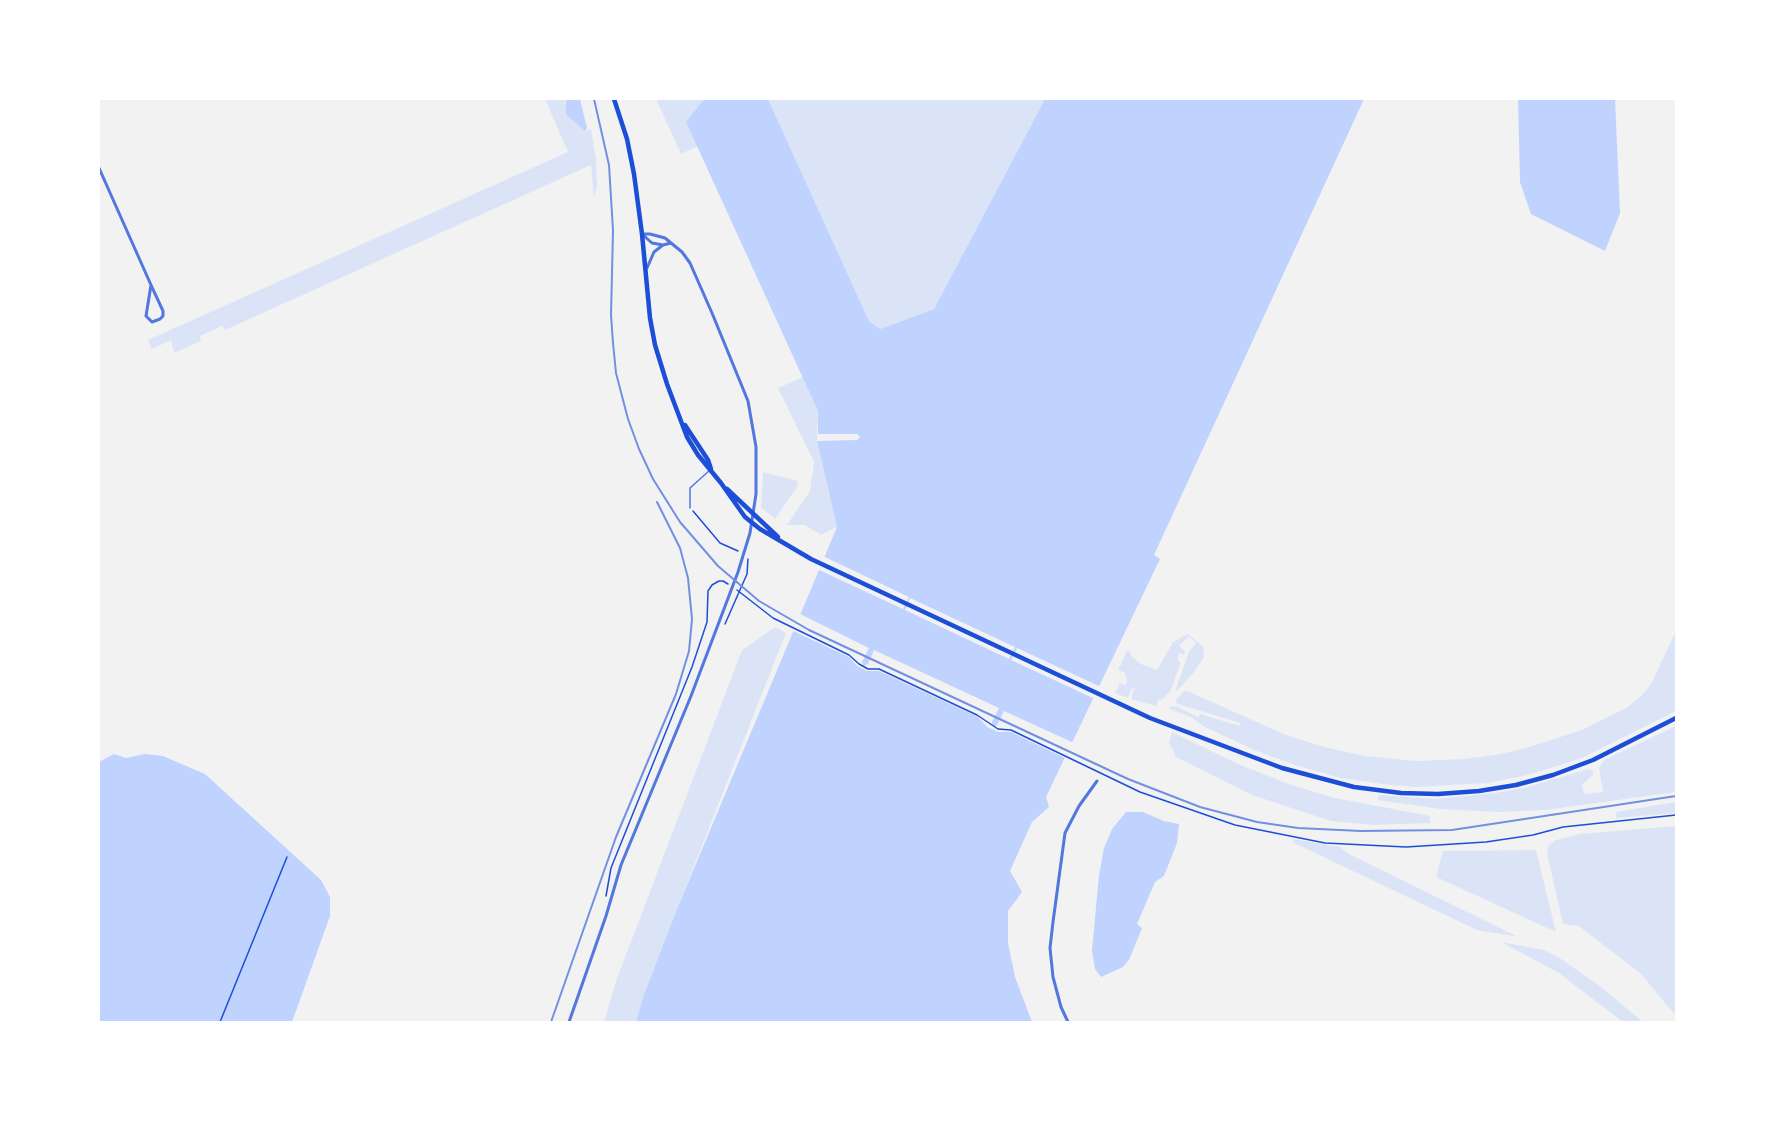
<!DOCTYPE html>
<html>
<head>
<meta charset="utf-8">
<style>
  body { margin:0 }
  #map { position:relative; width:1775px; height:1121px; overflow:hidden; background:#f2f2f2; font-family:Lato,sans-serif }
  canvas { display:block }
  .frame { position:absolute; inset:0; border:100px solid #fff; pointer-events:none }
</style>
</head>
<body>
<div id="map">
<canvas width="1775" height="1121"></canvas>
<div class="frame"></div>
</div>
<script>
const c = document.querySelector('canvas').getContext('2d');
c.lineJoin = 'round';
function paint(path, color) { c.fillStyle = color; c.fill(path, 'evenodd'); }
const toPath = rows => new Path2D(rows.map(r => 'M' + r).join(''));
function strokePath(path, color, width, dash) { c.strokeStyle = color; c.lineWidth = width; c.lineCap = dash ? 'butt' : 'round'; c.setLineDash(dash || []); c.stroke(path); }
const green = toPath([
  [545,99,566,99,565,103,585,131,591,129,596,159,597,186,594,198,591,165,225,330,222,326,200,336,201,341,174,353,171,340,152,349,148,340,568,152],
  [656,99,704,99,686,122,698,146,681,154],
  [768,99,1045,99,934,309,880,329,869,321],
  [803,377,818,411,817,441,837,527,821,535,805,525,787,525,810,491,814,462,778,388],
  [763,472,798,481,797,487,775,519,761,507],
  [775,627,786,633,677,909,643,997,636,1022,604,1022,616,981,742,650],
  [1676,631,1676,711,1582,758,1528,775,1488,783,1416,787,1390,785,1340,778,1295,765,1254,750,1203,726,1191,717,1168,708,1173,706,1177,707,1198,717,1200,714,1240,726,1240,723,1178,704,1175,701,1185,690,1286,735,1324,747,1364,756,1417,761,1464,759,1495,755,1523,749,1582,730,1628,707,1643,694,1651,684],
  [1188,634,1203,647,1204,657,1194,672,1178,690,1175,691,1189,652,1196,643,1189,636,1179,646,1185,651,1184,655,1180,653,1178,656,1178,661,1181,662,1170,692,1161,700,1159,699,1156,706,1131,699,1134,688,1132,688,1128,698,1115,693,1120,683,1125,685,1127,681,1125,673,1118,670,1128,649,1132,657,1141,664,1157,670,1173,642],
  [1676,726,1676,792,1546,810,1498,812,1441,809,1378,800,1379,795,1435,799,1495,793,1523,788,1589,769,1592,770,1594,774,1582,785,1584,794,1603,792,1599,768,1604,760],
  [1172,732,1238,764,1291,785,1335,798,1430,816,1430,823,1373,825,1331,821,1252,795,1176,757,1169,742],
  [1676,802,1676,813,1616,818,1616,812],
  [1676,826,1676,1016,1641,974,1579,926,1563,924,1547,853,1549,845,1556,840,1580,834],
  [1293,839,1340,847,1349,854,1518,937,1477,930,1294,843],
  [1536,850,1556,932,1436,877,1443,851],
  [1501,942,1544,950,1561,959,1601,987,1643,1022,1623,1022,1559,973]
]);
const water = toPath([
  [566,99,580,99,587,128,585,131,566,114],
  [704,99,768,99,869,321,880,329,934,309,1045,99,1364,99,1154,555,1160,559,1046,797,1049,807,1032,822,1010,871,1022,892,1008,911,1008,943,1015,977,1032,1022,636,1022,643,997,677,909,837,527,817,441,857,440,860,437,857,434,818,434,818,411,686,122],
  [1518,99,1615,99,1620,213,1605,251,1531,214,1520,182],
  [114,754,126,758,145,754,163,756,205,774,321,880,330,897,330,916,292,1022,99,1022,99,762],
  [1126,812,1143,812,1164,821,1179,824,1177,843,1164,876,1155,882,1137,924,1142,928,1129,960,1123,967,1101,977,1095,969,1092,951,1099,875,1104,848,1112,829]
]);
const pier = toPath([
  [823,556,909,597,903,609,817,569],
  [910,598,1015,647,1009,659,905,610],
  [798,613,869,648,862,662,863,666,868,664,874,650,999,708,992,722,993,727,997,725,1004,711,1074,743,1067,759,1011,732,998,732,987,727,978,717,879,671,867,671,857,666,849,657,791,630],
  [1017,648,1101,687,1095,699,1011,660]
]);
const path = toPath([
  [693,511,720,543,738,551],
  [737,590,773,618,849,655,859,664,868,669,879,669,977,715,998,729,1011,730,1140,792,1235,825,1325,843,1406,847,1486,842,1533,835,1563,827,1676,815],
  [725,624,747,574,748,559],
  [606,896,611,868,692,667,707,622,708,591,712,585,719,581,723,581,728,584],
  [220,1022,287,857]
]);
const service = toPath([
  [690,508,690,488,710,470]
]);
const minor = toPath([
  [99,168,151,285,163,311,163,316,160,319,152,322,146,316,151,285],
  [643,235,652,243,663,245,671,243],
  [647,268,654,252,663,245],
  [569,1022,606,916,621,865,691,696,738,572,750,533,756,494,756,447,748,401,712,313,690,263,682,252,665,238,650,234,642,234],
  [1068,1022,1061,1007,1053,977,1050,948,1053,922,1065,833,1079,806,1097,781]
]);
const secondary = toPath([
  [614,99,627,139,634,174,642,234,650,318,655,345,667,384,687,437,698,455,721,483,745,517,760,529,811,559,1150,718,1282,768,1354,787,1401,793,1438,794,1479,791,1516,785,1553,775,1593,760,1676,718],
  [685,425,708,460,711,469],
  [727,489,778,537]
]);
const rail = toPath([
  [594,99,609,165,613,230,611,315,613,343,616,373,628,419,639,449,653,479,680,522,718,566,759,601,809,630,1128,779,1200,807,1257,822,1298,828,1361,831,1452,830,1676,796],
  [551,1022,616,837,676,694,689,651,692,619,688,578,680,548,657,502]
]);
paint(green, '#dbe4f7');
paint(water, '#bfd3fe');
paint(pier, '#f2f2f2');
strokePath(path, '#1d4ed8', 1.5);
strokePath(service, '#5277de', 1.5);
strokePath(minor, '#5277de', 3);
strokePath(secondary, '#1d4ed8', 4.5);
strokePath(rail, '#7290e2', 2);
</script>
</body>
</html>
